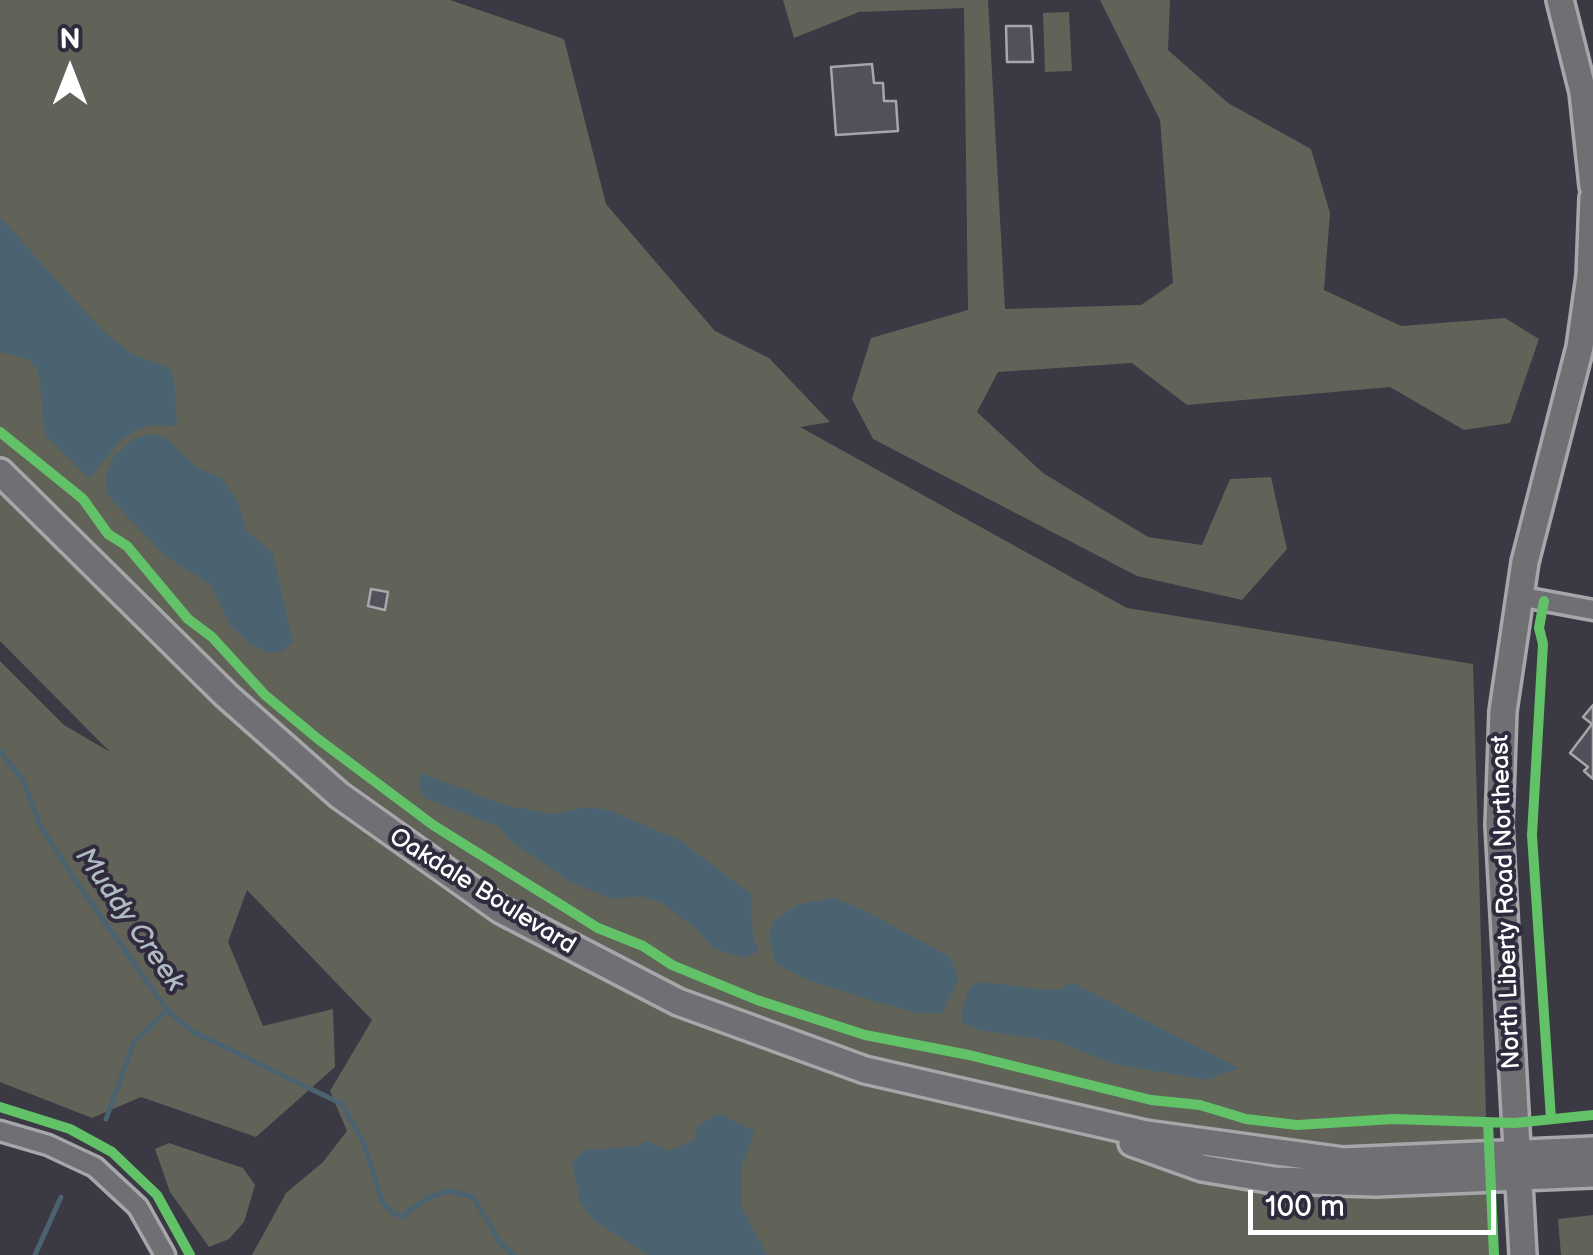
<!DOCTYPE html>
<html>
<head>
<meta charset="utf-8">
<style>
  body { margin:0 }
  #map { position:relative; width:1593px; height:1255px; overflow:hidden; background:#3a3944; font-family:"Balsamiq Sans",sans-serif }
  canvas { display:block }
  .north { position:absolute; left:20px; top:20px; width:100px; height:100px; -webkit-text-stroke:8px #2f2a3d; paint-order:stroke; rotate:0deg; font-size:28px; font-weight:700; line-height:40px; text-align:center; color:#fff }
  .north::after { content:''; display:block; margin:auto; width:35px; height:45px; background:#fff; clip-path:polygon(50% 0,100% 100%,50% 72%,0 100%) }
  .scale { position:absolute; left:1248px; top:1190px; width:248px; height:45px; box-sizing:border-box; border:5px solid #fff; border-top:0; padding-left:12px; font-size:30px; line-height:35px; white-space:nowrap; color:#fff; -webkit-text-stroke:8px #2f2a3d; paint-order:stroke }
</style>
</head>
<body>
<div id="map">
<canvas width="1593" height="1255"></canvas>
<div class="north">N</div>
<div class="scale">100 m</div>
</div>
<script>
const c = document.querySelector('canvas').getContext('2d');
c.lineJoin = 'round';
function paint(path, color) { c.fillStyle = color; c.fill(path, 'evenodd'); }
const toPath = rows => new Path2D(rows.map(r => 'M' + r).join(''));
function strokePath(path, color, width, dash) { c.strokeStyle = color; c.lineWidth = width; c.lineCap = dash ? 'butt' : 'round'; c.setLineDash(dash || []); c.stroke(path); }
function write(font, color, halo, rows, align = 'center') {
  c.font = font + ' "Balsamiq Sans",sans-serif'; c.lineWidth = 8; c.setLineDash([]); c.textBaseline = 'middle'; c.strokeStyle = halo; c.fillStyle = color; for (const [text, x, y, turn = 0] of rows) {
    c.save(); c.translate(x, y); c.rotate((+turn || 0) * Math.PI / 180); c.textAlign = isNaN(turn) ? turn : align; if (halo) c.strokeText(text, 0, 0); c.fillText(text, 0, 0); c.restore();
  }
}
const green = toPath([
  [0,0,450,0,564,39,606,204,715,331,769,358,830,422,800,427,1127,608,1473,664,1490,1255,252,1255,286,1193,323,1162,347,1131,330,1091,372,1020,247,890,228,942,263,1026,333,1009,335,1067,256,1137,141,1097,92,1118,0,1082,0,661,64,725,110,752,0,641],
  [783,0,988,0,1005,309,1141,305,1173,283,1160,120,1100,0,1170,0,1168,50,1228,103,1311,149,1330,213,1324,290,1401,326,1505,318,1539,339,1510,423,1464,430,1390,387,1187,405,1132,363,998,372,977,412,1043,473,1148,537,1202,545,1230,479,1271,477,1287,549,1242,600,1137,576,873,439,852,399,871,338,968,310,964,8,859,12,794,38],
  [1069,12,1072,71,1045,72,1043,13],
  [169,1143,243,1168,255,1185,244,1222,229,1239,209,1247,170,1192,155,1149],
  [1593,1215,1593,1255,1561,1255,1558,1219]
]);
const water = toPath([
  [0,217,100,328,132,354,169,368,174,377,177,426,151,425,136,430,118,443,90,479,45,435,38,370,27,359,0,352],
  [148,434,166,438,198,468,222,478,238,502,247,531,273,554,293,642,283,651,269,653,250,644,231,626,210,584,165,556,108,496,105,478,114,456,132,440],
  [421,773,508,806,553,814,588,807,609,810,681,841,751,894,753,937,759,951,745,958,725,952,712,947,693,926,661,903,641,896,614,899,572,883,509,840,499,827,425,798,418,784],
  [834,898,868,912,950,957,959,979,942,1013,918,1013,880,1003,806,979,776,964,768,936,774,920,799,904],
  [983,982,1047,990,1062,989,1071,982,1239,1068,1207,1080,1114,1064,1056,1041,977,1030,962,1022,962,1010,970,986],
  [719,1113,755,1132,742,1164,742,1208,767,1255,648,1255,594,1221,580,1202,572,1163,584,1150,637,1146,647,1141,668,1151,695,1140,696,1127]
]);
const stream = toPath([
  [0,751,23,780,40,825,75,880,167,1010,193,1032,342,1104,364,1143,382,1201,391,1212,402,1217,429,1197,450,1191,473,1197,500,1242,513,1255],
  [106,1119,134,1042,166,1011],
  [35,1255,61,1197]
]);
const building = toPath([
  [1006,26,1031,26,1033,62,1007,62,1006,26],
  [872,64,874,83,883,83,884,101,896,101,898,131,836,135,831,67,872,64],
  [371,589,388,592,385,610,368,606,371,589],
  [1593,705,1593,779,1584,771,1588,767,1570,753,1592,724,1583,717,1593,705]
]);
const minor = toPath([
  [1518,596,1593,610],
  [0,1131,48,1145,95,1167,138,1207,165,1255]
]);
const secondary = toPath([
  [1560,0,1583,92,1593,186],
  [0,472,227,696,339,795,501,910,678,1002,865,1070,1146,1134,1343,1161,1593,1150],
  [1132,1143,1202,1168,1274,1180,1376,1183,1593,1174],
  [1523,1255,1499,825,1503,711,1525,562,1580,347,1590,276,1593,198]
]);
const cycleway = toPath([
  [0,432,83,499,108,534,127,546,188,619,212,637,265,695,318,739,433,825,598,928,643,946,672,965,757,1000,865,1035,969,1055,1151,1100,1200,1105,1246,1119,1297,1125,1393,1119,1515,1123,1593,1115],
  [1544,601,1539,628,1543,644,1532,835,1551,1119],
  [0,1107,70,1129,112,1152,157,1195,190,1255],
  [1488,1123,1494,1255]
]);
const streetNames = [
  ["Oakdale Boulevard",482,892,32],
  ["North Liberty Road Northeast",1507,902,-92]
];
const waterNames = [
  ["Muddy Creek",129,920,55]
];
paint(green, '#616359');
paint(water, '#4b6371');
strokePath(stream, '#4b6371', 5);
paint(building, '#51515c');
strokePath(building, '#a6a6ab', 2.5);
strokePath(minor, '#a6a6ab', 25);
strokePath(secondary, '#a6a6ab', 32);
strokePath(minor, '#706f74', 18);
strokePath(secondary, '#706f74', 25);
strokePath(cycleway, '#61c268', 10);
write('25px', '#fff', '#2f2a3d', streetNames);
write('italic 28px', '#afbbc1', '#2f2a3d', waterNames);
</script>
</body>
</html>
